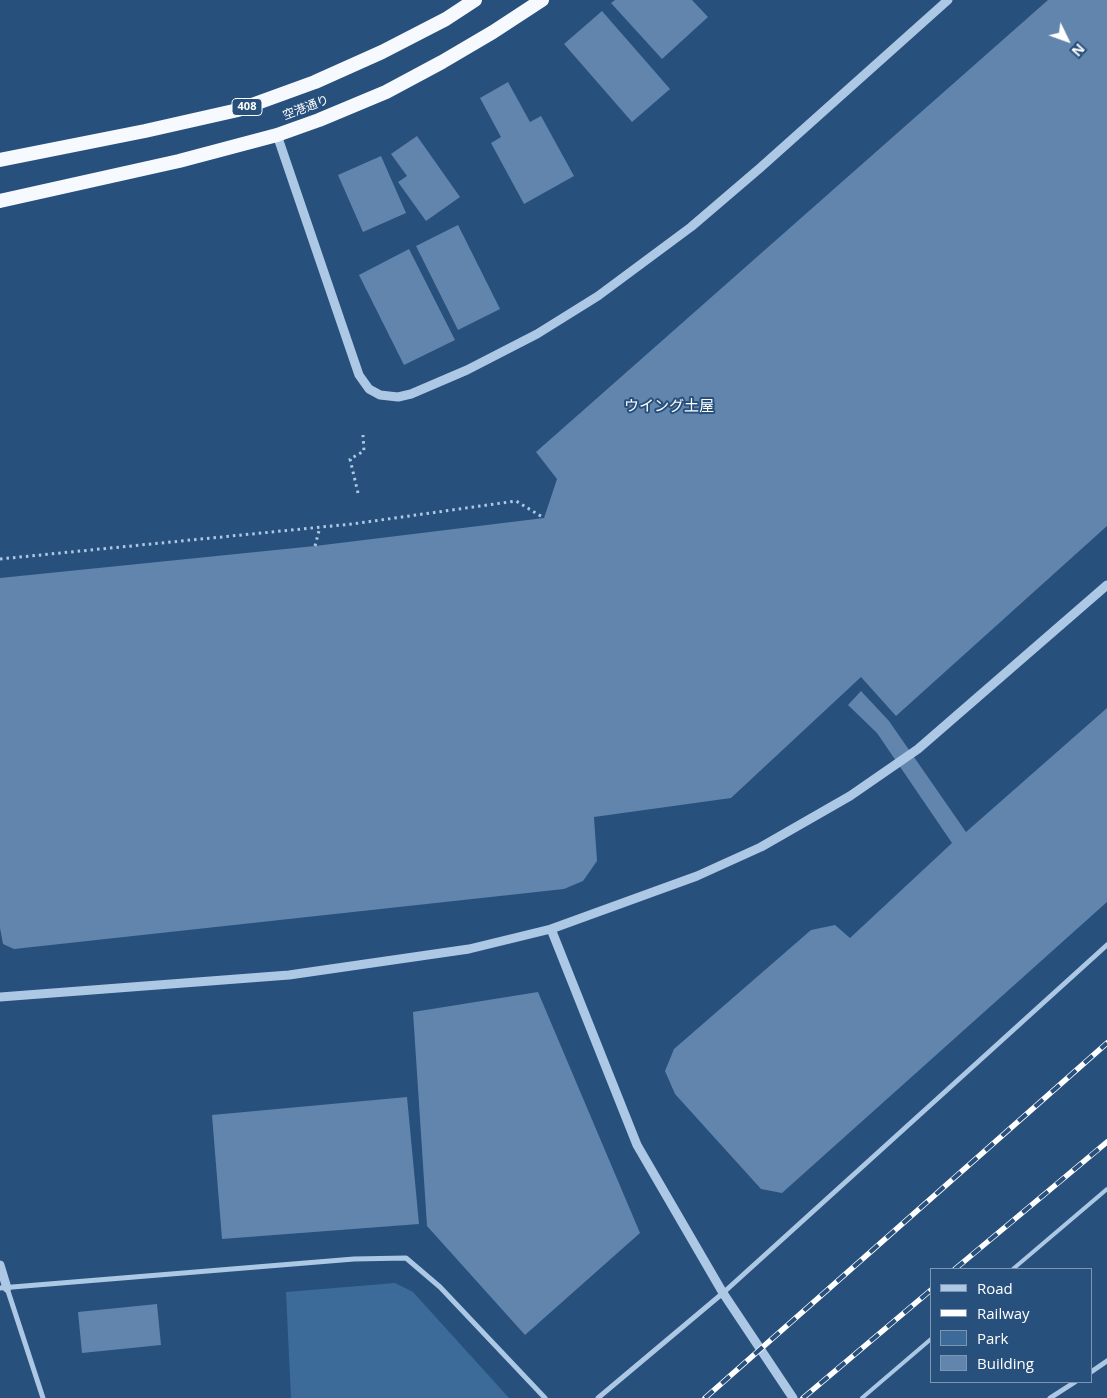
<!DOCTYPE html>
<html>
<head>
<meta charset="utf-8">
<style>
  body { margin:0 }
  #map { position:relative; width:1107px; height:1398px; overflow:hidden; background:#28507c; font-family:"Open Sans",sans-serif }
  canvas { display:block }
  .legend { position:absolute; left:930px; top:1268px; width:162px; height:115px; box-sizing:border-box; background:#28507c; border:1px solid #7e96b0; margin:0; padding:6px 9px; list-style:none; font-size:15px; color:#fff }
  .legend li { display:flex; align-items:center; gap:10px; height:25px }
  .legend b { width:25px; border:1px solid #7e96b0 }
  .north { position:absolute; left:1042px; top:15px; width:50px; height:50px; -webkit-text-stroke:4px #28507c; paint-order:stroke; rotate:132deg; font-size:14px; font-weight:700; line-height:20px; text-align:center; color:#fff }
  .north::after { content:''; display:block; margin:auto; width:18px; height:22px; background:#fff; clip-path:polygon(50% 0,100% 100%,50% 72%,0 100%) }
</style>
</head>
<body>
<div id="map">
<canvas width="1107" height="1398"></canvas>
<ul class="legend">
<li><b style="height:6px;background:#adc8e4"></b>Road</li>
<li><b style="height:6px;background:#fff"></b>Railway</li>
<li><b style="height:14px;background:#3c6a99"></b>Park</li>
<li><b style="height:14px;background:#6185ad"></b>Building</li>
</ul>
<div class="north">N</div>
</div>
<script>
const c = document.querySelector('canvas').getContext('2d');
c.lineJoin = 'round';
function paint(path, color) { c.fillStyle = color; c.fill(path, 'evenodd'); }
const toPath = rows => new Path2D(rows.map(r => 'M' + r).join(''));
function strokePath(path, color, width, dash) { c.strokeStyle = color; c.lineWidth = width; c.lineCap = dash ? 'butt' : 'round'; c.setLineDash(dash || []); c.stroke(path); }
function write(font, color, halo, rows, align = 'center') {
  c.font = font + ' "Open Sans","Noto Sans JP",sans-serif'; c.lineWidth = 4; c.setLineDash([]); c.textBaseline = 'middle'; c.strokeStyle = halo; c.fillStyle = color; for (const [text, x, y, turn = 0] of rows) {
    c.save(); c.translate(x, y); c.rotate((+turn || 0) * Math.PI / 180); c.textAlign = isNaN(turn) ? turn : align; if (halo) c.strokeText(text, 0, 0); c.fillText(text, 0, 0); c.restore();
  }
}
const green = toPath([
  [395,1283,413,1292,509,1398,291,1398,286,1292]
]);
const building = toPath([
  [615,0,692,0,708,17,662,59,611,3],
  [1048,0,1107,0,1107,526,896,716,861,677,731,798,594,817,597,861,583,881,564,889,14,949,3,944,0,928,0,578,315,546,544,518,557,479,536,452],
  [602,11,670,89,632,122,564,44],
  [508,82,530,122,541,116,574,176,524,204,491,143,501,137,480,98],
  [417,136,460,197,426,221,398,182,407,176,391,154],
  [381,156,406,213,363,232,338,175],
  [458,225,500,309,458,330,416,246],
  [409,249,455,340,404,365,359,275],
  [861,691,889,721,966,832,1107,708,1107,902,782,1193,761,1189,675,1094,665,1071,674,1049,811,930,835,925,850,938,952,843,877,733,848,705],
  [538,992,640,1233,525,1335,427,1226,413,1012],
  [407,1097,419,1224,222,1239,212,1115],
  [157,1304,161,1345,82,1353,78,1312]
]);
const path = toPath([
  [358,493,350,459,364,451,363,435],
  [315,546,320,527],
  [0,559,352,524,516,501,544,518]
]);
const service = toPath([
  [1013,1269,1107,1189],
  [862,1398,931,1339]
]);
const minor = toPath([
  [0,1288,354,1259,406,1258,440,1287,545,1398],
  [7,1288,43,1398],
  [1091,1372,1107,1361],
  [598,1398,723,1293,1107,945],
  [1050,1398,1075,1382]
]);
const tertiary = toPath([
  [277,135,359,375,369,389,380,395,398,397,411,394,467,370,537,334,598,296,691,227,760,168,948,0],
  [551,929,637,1145,723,1293,793,1398],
  [0,997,289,975,469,949,551,929,697,876,761,847,850,796,918,749,1107,585],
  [0,1265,7,1288]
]);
const trunk = toPath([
  [0,160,145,131,238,110,315,82,382,52,446,19,475,0],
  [0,201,179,161,277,135,319,120,386,92,442,62,493,32,542,0]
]);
const rail = toPath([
  [955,1269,1107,1142],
  [705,1398,1107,1043],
  [803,1398,931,1290]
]);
const shields = [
  [247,107,30]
];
const shieldNames = [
  ["408",247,107]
];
const streetNames = [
  ["空港通り",306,108,-21]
];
const quarterNames = [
  ["ウイング土屋",669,407]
];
paint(green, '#3c6a99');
paint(building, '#6185ad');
strokePath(path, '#adc8e4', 3, [2.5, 4]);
strokePath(service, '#adc8e4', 4);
strokePath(minor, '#adc8e4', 5);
strokePath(tertiary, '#adc8e4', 9);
strokePath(trunk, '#f6f9fe', 14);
strokePath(rail, '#fff', 5.5);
strokePath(rail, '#28507c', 4, [11]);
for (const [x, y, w] of shields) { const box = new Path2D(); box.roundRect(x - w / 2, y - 8.5, w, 17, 4); c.fillStyle = '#28507c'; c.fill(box); strokePath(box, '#fff', 1); }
write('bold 11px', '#fff', null, shieldNames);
write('12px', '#fff', '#28507c', streetNames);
write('15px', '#fff', '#28507c', quarterNames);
</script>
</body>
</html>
